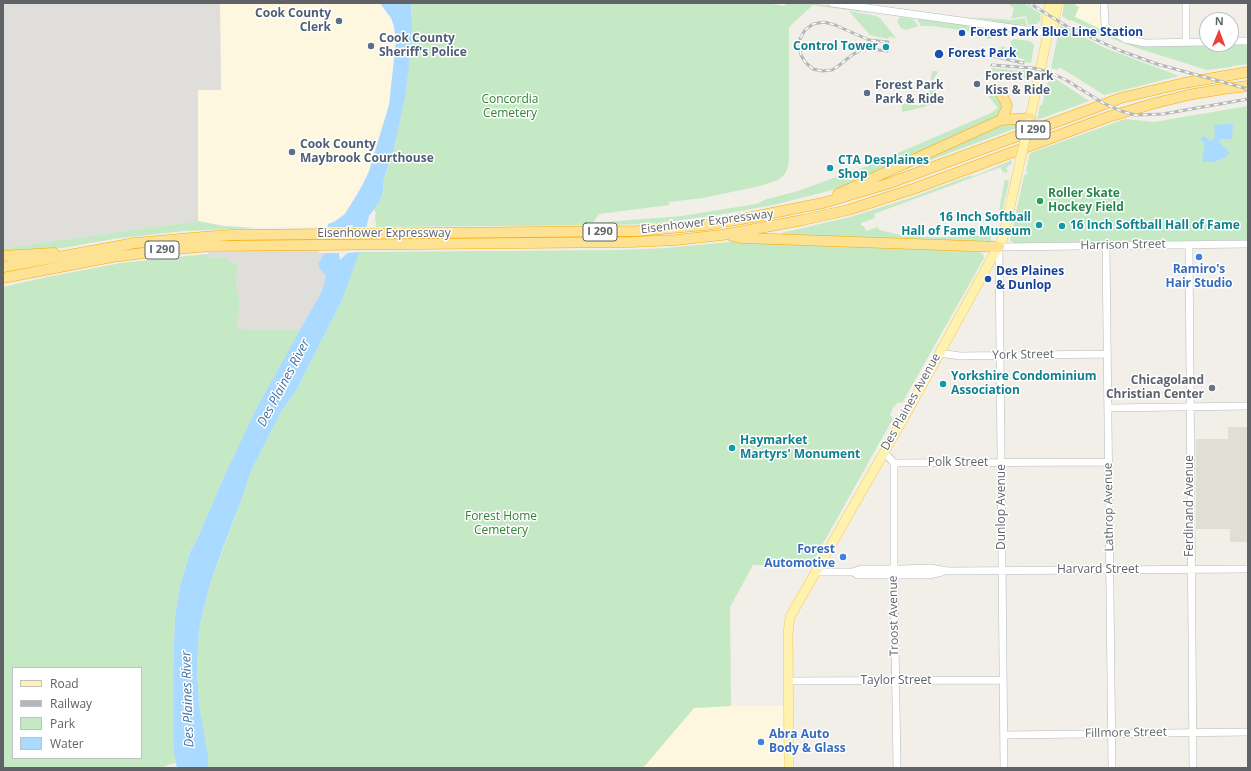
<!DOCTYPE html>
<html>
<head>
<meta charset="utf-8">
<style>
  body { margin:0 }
  #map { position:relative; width:1251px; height:771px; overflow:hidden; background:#f1efe8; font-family:"Open Sans",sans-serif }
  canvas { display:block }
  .frame { position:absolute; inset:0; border:4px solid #5f6368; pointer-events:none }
  .legend { position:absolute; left:12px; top:667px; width:130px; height:92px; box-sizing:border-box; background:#fff; border:1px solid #bfc1c3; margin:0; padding:5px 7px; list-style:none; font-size:12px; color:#5f6368 }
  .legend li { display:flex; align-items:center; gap:8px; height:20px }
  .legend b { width:20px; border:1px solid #bfc1c3 }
  .north { position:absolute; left:1199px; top:12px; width:40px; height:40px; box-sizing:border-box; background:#fff; border:1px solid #bfc1c3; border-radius:50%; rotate:1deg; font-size:11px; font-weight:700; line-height:16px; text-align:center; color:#5f6368 }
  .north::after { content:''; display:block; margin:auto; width:14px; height:18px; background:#ea4335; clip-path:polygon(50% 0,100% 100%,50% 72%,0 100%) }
</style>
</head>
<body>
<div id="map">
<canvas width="1251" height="771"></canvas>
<div class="frame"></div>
<ul class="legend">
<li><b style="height:5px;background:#fff2af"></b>Road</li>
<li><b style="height:5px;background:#b6b7b8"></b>Railway</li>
<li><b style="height:11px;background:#c5e8c5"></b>Park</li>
<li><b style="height:11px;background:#aadaff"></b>Water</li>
</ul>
<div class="north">N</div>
</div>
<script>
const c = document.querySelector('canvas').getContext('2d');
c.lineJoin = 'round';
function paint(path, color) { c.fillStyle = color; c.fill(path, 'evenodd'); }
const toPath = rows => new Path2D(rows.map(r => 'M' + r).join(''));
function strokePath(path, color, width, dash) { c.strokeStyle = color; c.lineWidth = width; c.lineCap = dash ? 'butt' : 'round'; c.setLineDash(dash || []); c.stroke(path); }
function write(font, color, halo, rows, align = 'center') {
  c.font = font + ' "Open Sans",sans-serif'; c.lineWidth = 3; c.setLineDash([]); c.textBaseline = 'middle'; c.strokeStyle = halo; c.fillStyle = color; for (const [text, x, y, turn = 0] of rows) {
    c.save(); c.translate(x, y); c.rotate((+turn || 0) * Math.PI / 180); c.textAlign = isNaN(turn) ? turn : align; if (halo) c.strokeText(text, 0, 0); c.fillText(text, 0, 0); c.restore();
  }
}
const commercial = toPath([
  [220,3,380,3,391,18,394,26,396,41,389,105,369,171,362,186,345,214,334,222,328,224,328,227,257,228,224,226,198,221,198,90,221,90],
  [1061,3,1101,3,1101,34,1071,20,1070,21,1059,14],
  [731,706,783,706,784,768,643,768,694,708]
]);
const industrial = toPath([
  [3,3,220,3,221,90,198,90,198,221,3,248],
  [318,249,319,253,324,253,318,264,320,270,326,275,322,291,301,330,238,329,237,326,240,300,236,287,238,264,227,261,226,258,208,258,208,252]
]);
const education = toPath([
  [1228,427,1248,427,1248,542,1230,542,1230,529,1196,529,1196,439,1228,439]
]);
const green = toPath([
  [411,3,765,3,785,6,785,3,809,3,847,8,869,13,813,5,789,27,789,157,788,167,785,174,778,180,760,186,703,198,669,202,669,205,599,214,593,223,682,216,756,204,767,199,798,191,870,165,991,113,998,108,988,96,996,96,1000,99,1004,105,998,117,844,187,773,205,724,214,668,222,643,224,615,225,376,227,375,215,377,215,374,209,380,201,383,191,384,178,389,166,405,98,409,68,412,28],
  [1007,3,1024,3,1041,14,1040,21,1037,24,1028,25,1026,16,1011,19,1014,8],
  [1064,3,1076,3,1075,5,1079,7,1075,17,1135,45,1248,44,1248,64,1233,66,1233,65,1231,67,1207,70,1137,48,1105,36,1071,20,1070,21,1062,16],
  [849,11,876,16,880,18,896,38,889,37,888,39,870,35],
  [900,17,913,19,918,26,906,30,901,28,897,21],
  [970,17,1012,20,1025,18,1027,27,1024,27,1023,24,1019,25,1019,26,1001,24,993,21],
  [917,19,992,28,995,30,994,35,992,38,988,39,977,32,967,31,967,29,962,28,961,30,932,26,921,26],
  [1060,25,1105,48,1179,76,1104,95,1071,74,1059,67,1058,70,1051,68],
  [1014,39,1030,41,1033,44,1034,46,1031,63,1023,62,1024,59,994,54,994,51,1004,46,1006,49,1012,44,1010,42],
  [992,68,1021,71,1022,70,1029,71,1025,78,988,72,983,70,991,71],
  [932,71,937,71,938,73,934,78,934,88,938,94,944,99,924,107,902,112,902,103,920,106,921,101,928,102],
  [1049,77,1056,79,1089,101,1037,120,1040,105,1042,105],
  [1248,106,1248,240,1014,243,1010,240,1024,176,1028,173,1026,171,1030,153,1125,119,1154,122],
  [1016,123,1019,124,1019,127,882,178,1002,124],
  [1012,160,1011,165,1009,165,1006,169,1008,171,1006,173,1002,171,1001,167,874,214,875,218,861,223,861,226,864,226,866,231,878,227,879,230,900,235,927,237,965,237,966,234,969,234,970,236,991,236,991,242,781,237,781,233,850,217,910,198,972,175,972,177],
  [1005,179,1009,182,1000,221,997,221],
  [198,221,224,226,257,228,184,231,113,239,63,248,3,253,3,248],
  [740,241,974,250,983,254,984,258,902,403,898,402,893,408,890,415,893,419,891,422,811,565,753,565,730,607,731,706,694,708,643,768,208,768,199,704,197,669,199,629,210,584,240,504,251,471,281,412,296,391,343,298,359,252,621,250,666,248],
  [208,254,209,258,227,258,228,261,238,264,236,287,240,300,237,326,238,329,301,330,257,407,226,472,194,546,190,552,180,586,175,617,173,673,176,763,170,764,161,768,3,768,3,287,47,277,121,263],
  [13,668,141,668,141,758,13,758]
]);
const water = toPath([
  [380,3,411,3,412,28,409,68,405,98,392,156,384,178,383,191,380,201,369,216,362,245,343,298,296,391,281,412,251,471,240,504,224,545,210,584,199,629,197,669,199,704,208,757,208,768,177,768,174,752,173,673,175,617,180,586,190,552,194,546,226,472,257,407,322,291,326,275,320,270,318,264,324,253,328,224,334,222,345,214,362,186,369,171,389,105,396,41,394,26,391,18],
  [350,225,353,225,348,253,346,254,340,260,339,255,341,243],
  [1233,124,1232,139,1220,139,1219,142,1230,153,1224,158,1214,162,1202,162,1205,144,1200,139,1204,136,1210,141,1213,139,1215,137,1214,125]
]);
const pier = toPath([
  [328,227,368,227,364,246,361,252,344,253,346,252,350,231,343,243,341,253,322,253]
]);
const minor = toPath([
  [832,3,1048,33],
  [1104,3,1105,26,1125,39,1145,43,1207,42],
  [1186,3,1186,42],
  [1231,41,1248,41],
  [1189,245,1193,768],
  [1106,246,1112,768],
  [939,353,960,356,1107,354],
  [1108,408,1248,406],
  [884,452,894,463,1109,462],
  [894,463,894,575,897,768],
  [815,572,853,572,861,569,902,569,930,568,948,571,1248,569],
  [853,572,858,575,929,575,942,572],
  [788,681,1003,680],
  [1004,735,1248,732],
  [1004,768,999,247,1248,244]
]);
const major = toPath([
  [1048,33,1053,26,1058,3],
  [1029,123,1048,33,1046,23,1050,3],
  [789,768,788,633,790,617,906,414,1003,238,1021,157]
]);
const highway = toPath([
  [999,91,1003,97,1007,105,1006,110,1001,120],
  [838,194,992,124,1001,120,1030,118],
  [732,236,743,238,999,247],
  [3,256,54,253],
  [3,267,135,243,203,237,231,235,637,231,706,225,747,218,823,203,887,184,1121,98,1184,83,1248,72],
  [3,278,112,257,175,249,211,246,631,242,676,240,722,235,803,220,848,210,913,189,1108,117,1152,104,1188,95,1223,89,1248,86]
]);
const rail = toPath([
  [1029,3,1068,27,1121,51,1157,64,1248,89],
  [887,51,871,49,861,50,852,55,837,67,832,70,822,71,813,69,805,62,801,55,799,45,800,39,805,30,813,24,824,22,835,25,869,40,888,42],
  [993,56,1023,63],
  [992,65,1033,68,1049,72,1066,80,1103,103,1121,111,1135,115,1163,114,1248,99]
]);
const majorBridge = toPath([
  [1021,157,1029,123]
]);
const markers = [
  [339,21,4,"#5c6f8a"],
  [962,33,4,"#1a4fb4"],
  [371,46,4,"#5c6f8a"],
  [886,47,4,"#0f9aa8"],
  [939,54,5,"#1a4fb4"],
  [977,84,4,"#5c6f8a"],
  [867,93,4,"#5c6f8a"],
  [292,152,4,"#5c6f8a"],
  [830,168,4,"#0f9aa8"],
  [1040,201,4,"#2e9e5b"],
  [1039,225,4,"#0f9aa8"],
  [1062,226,4,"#0f9aa8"],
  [1199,257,4,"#3f7fe0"],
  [988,279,4,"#1a4fb4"],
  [943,384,4,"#0f9aa8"],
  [1212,388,4,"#6b7280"],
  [732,448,4,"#0f9aa8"],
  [843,557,4,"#3f7fe0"],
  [761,742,4,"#3f7fe0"]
];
const shields = [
  [1033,130,34],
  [600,232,34],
  [162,250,34]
];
const shieldNames = [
  ["I 290",1033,130],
  ["I 290",600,232],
  ["I 290",162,250]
];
const serviceNames = [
  ["Cook County",331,14,"right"],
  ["Clerk",331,28,"right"],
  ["Cook County",379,39],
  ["Sheriff's Police",379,53],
  ["Forest Park",985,77],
  ["Kiss & Ride",985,91],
  ["Forest Park",875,86],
  ["Park & Ride",875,100],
  ["Cook County",300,145],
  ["Maybrook Courthouse",300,159]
];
const transitNames = [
  ["Forest Park Blue Line Station",970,33],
  ["Forest Park",948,54],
  ["Des Plaines",996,272],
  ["& Dunlop",996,286]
];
const cultureNames = [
  ["Control Tower",878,47,"right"],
  ["CTA Desplaines",838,161],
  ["Shop",838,175],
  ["16 Inch Softball",1031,218,"right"],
  ["Hall of Fame Museum",1031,232,"right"],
  ["16 Inch Softball Hall of Fame",1070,226],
  ["Yorkshire Condominium",951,377],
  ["Association",951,391],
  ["Haymarket",740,441],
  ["Martyrs' Monument",740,455]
];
const parkNames = [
  ["Concordia",510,100],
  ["Cemetery",510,114],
  ["Forest Home",501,517],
  ["Cemetery",501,531]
];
const leisureNames = [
  ["Roller Skate",1048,194],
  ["Hockey Field",1048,208]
];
const streetNames = [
  ["Eisenhower Expressway",707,222,-7],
  ["Eisenhower Expressway",384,234],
  ["Harrison Street",1123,245,-1],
  ["York Street",1023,355,-1],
  ["Des Plaines Avenue",911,402,-61],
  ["Polk Street",958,463],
  ["Ferdinand Avenue",1190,506,-90],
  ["Dunlop Avenue",1002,507,-90],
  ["Lathrop Avenue",1109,507,-91],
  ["Harvard Street",1098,570],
  ["Troost Avenue",894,616,-91],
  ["Taylor Street",896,681],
  ["Fillmore Street",1126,733,-1]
];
const shopNames = [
  ["Ramiro's",1199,270],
  ["Hair Studio",1199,284],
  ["Forest",835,550,"right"],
  ["Automotive",835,564,"right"],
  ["Abra Auto",769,735,"left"],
  ["Body & Glass",769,749,"left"]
];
const worshipNames = [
  ["Chicagoland",1204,381],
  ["Christian Center",1204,395]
];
const waterNames = [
  ["Des Plaines River",284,383,-62],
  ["Des Plaines River",188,699,-92]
];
paint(commercial, '#fef7e0');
paint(industrial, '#e0deda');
paint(education, '#e1ded6');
paint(green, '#c5e8c5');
paint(water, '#aadaff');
paint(pier, '#f1efe8');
strokePath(minor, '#b5b8bc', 8);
strokePath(major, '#f2c960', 10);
strokePath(highway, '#f9ab00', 11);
strokePath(minor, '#fff', 7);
strokePath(major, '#fff2af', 9);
strokePath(highway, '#fde293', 10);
strokePath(rail, '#b6b7b8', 3);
strokePath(rail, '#fff', 1.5, [4.5]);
strokePath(majorBridge, '#f2c960', 10, []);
strokePath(majorBridge, '#fff2af', 9);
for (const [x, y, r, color] of markers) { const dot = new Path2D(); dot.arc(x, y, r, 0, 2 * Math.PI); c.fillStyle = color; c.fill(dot); strokePath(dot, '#fff', 1.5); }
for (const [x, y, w] of shields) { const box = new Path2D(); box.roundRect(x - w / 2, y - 9, w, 18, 3); c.fillStyle = '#fff'; c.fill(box); strokePath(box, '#5f6368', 1); }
write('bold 11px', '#5f6368', null, shieldNames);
write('bold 12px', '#4e5e75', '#fff', serviceNames, 'left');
write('bold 12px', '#164399', '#fff', transitNames, 'left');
write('bold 12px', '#0d838f', '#fff', cultureNames, 'left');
write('12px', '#348238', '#fff', parkNames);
write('bold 12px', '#27864d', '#fff', leisureNames, 'left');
write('12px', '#5f6368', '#fff', streetNames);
write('bold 12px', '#366cbe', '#fff', shopNames);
write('bold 12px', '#5b616d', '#fff', worshipNames, 'right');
write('italic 13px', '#4174aa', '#fff', waterNames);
</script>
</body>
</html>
